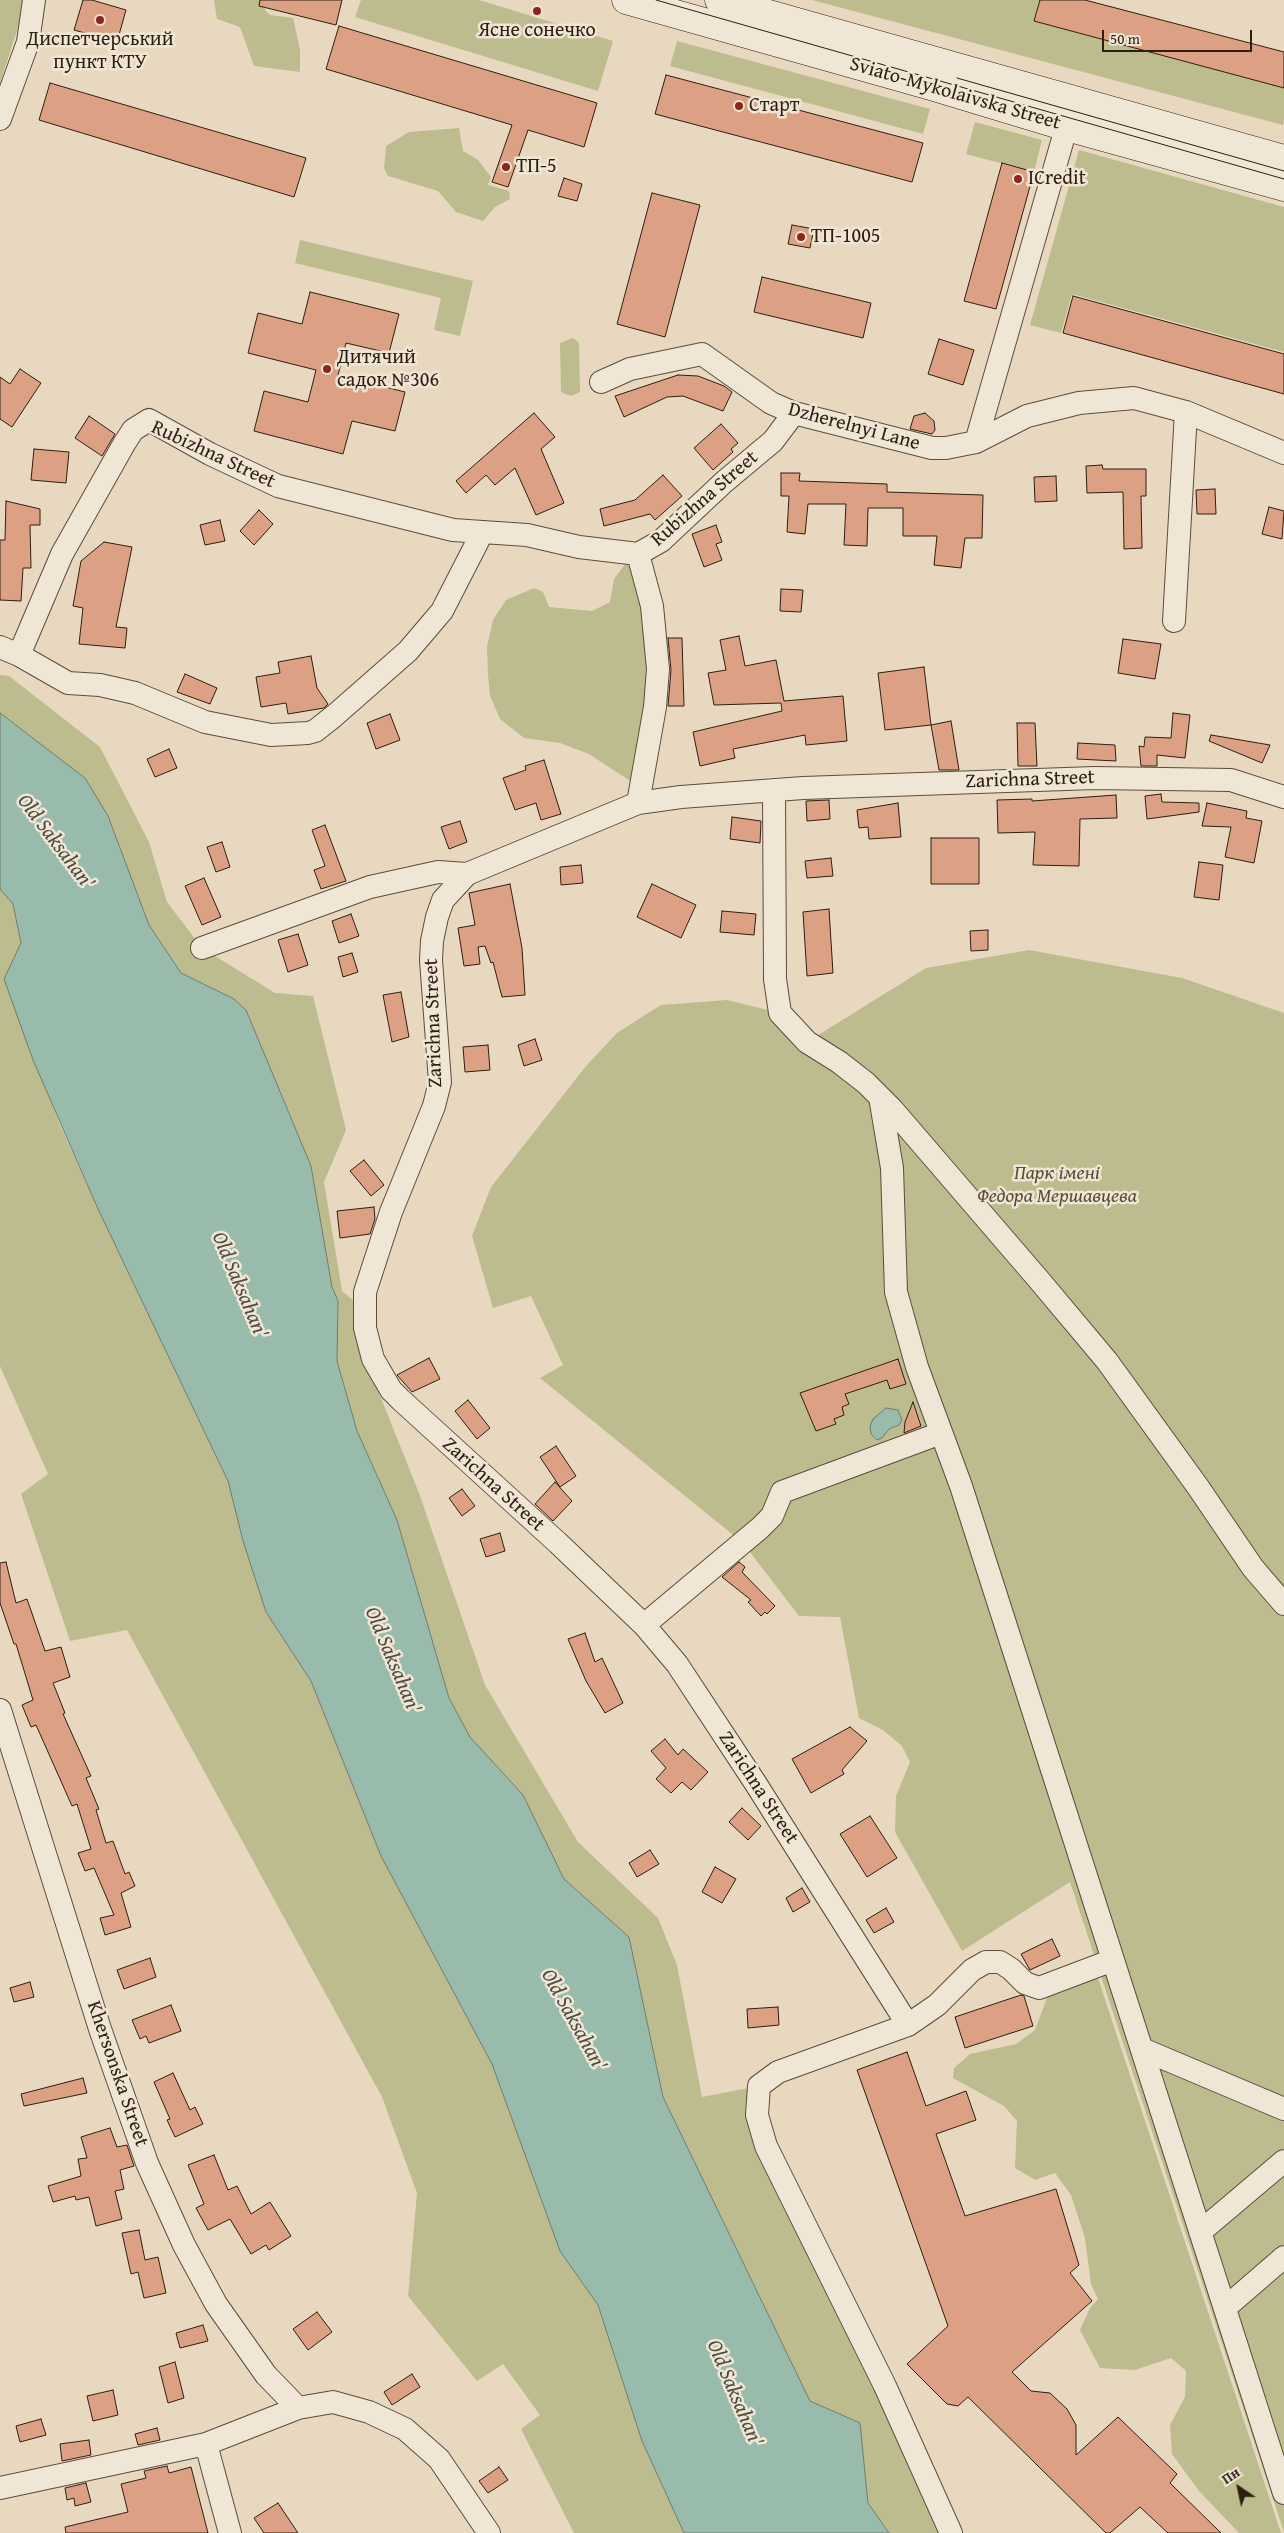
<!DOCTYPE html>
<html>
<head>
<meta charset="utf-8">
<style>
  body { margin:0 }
  #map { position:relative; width:1284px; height:2533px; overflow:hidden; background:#e8d8c0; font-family:"Gentium Book Plus",serif }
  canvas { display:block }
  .north { position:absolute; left:1214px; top:2463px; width:50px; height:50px; -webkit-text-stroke:4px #f0e6d6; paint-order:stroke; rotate:326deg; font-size:14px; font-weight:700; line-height:20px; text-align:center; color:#2f1e10 }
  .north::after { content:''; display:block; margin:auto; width:18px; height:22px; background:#2f1e10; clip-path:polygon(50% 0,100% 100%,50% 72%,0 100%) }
  .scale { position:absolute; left:1102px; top:30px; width:150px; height:22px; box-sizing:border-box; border:2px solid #2f1e10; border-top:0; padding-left:6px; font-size:15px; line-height:18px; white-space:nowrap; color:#2f1e10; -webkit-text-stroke:4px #f0e6d6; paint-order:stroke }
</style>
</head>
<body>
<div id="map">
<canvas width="1284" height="2533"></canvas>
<div class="north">Пн</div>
<div class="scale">50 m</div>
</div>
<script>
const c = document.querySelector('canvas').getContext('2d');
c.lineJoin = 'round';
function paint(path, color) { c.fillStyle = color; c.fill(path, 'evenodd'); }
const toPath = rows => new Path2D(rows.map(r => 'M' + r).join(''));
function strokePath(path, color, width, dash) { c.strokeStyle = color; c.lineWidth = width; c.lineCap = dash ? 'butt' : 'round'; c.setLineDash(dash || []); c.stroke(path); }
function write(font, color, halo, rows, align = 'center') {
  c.font = font + ' "Gentium Book Plus",serif'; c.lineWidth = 5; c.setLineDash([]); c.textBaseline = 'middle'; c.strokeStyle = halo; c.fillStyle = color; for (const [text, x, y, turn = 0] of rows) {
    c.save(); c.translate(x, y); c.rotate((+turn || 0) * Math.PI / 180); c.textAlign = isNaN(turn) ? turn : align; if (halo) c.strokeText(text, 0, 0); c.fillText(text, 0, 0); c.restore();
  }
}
const green = toPath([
  [0,0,24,0,22,15,0,83],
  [214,0,267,0,265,10,270,15,293,18,300,50,300,72,254,66,240,27,217,19],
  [361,0,479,0,613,41,598,91,355,17],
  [812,0,1040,0,1034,21,1284,88,1284,119,1283,125],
  [677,41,930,109,923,134,670,66],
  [975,122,1042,140,1034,172,966,154],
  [459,128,463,151,478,160,491,177,488,185,509,191,510,199,495,207,483,221,456,212,438,191,388,176,384,168,386,146,409,132],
  [1079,150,1284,207,1284,352,1072,294,1061,333,1030,325],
  [300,240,473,281,460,336,434,330,441,298,295,263],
  [573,338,579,343,580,392,571,396,561,392,560,343],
  [635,562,652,606,641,788,589,754,560,743,524,738,500,719,490,696,488,675,487,647,493,620,506,600,534,588,543,592,549,607,592,611,610,602,614,579,625,564],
  [0,675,9,676,100,747,149,842,167,902,202,948,275,993,313,996,346,1130,324,1182,342,1291,366,1311,373,1378,419,1493,485,1685,578,1842,658,1918,677,1965,702,2097,759,2086,757,2115,951,2533,889,2533,868,2503,860,2423,810,2401,663,2097,629,1937,564,1879,523,1795,470,1737,449,1698,397,1520,357,1431,337,1361,338,1301,332,1287,311,1166,246,1010,234,999,181,973,149,925,108,816,85,778,0,713],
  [0,889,13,904,21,944,4,979,60,1125,98,1209,228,1481,243,1541,266,1612,311,1681,381,1856,492,2064,560,2251,598,2305,642,2441,684,2533,574,2533,521,2429,540,2415,503,2364,477,2381,408,2296,417,2193,382,2097,127,1630,70,1641,21,1494,48,1474,0,1366],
  [1029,950,1182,978,1284,1013,1284,2532,1070,1882,962,1951,895,1832,896,1796,910,1762,902,1746,883,1730,859,1718,840,1617,799,1616,743,1543,540,1378,563,1365,531,1296,493,1308,472,1236,491,1187,586,1066,617,1033,661,1005,727,1000,780,1013,807,1042,926,968],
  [1097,1975,1281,2533,1239,2533,1199,2491,1172,2454,1170,2425,1185,2397,1186,2371,1171,2358,1135,2370,1100,2368,1080,2330,1090,2308,1098,2299,1091,2284,1085,2238,1071,2195,1055,2173,1035,2180,1015,2168,1017,2121,1004,2106,953,2078,954,2068,970,2054,1016,2044,1035,2030,1055,1976]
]);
const water = toPath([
  [0,713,85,778,108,816,149,925,181,973,234,999,246,1010,311,1166,332,1287,338,1301,337,1361,357,1431,397,1520,449,1698,470,1737,523,1795,564,1879,629,1937,663,2097,810,2401,860,2423,868,2503,889,2533,684,2533,642,2441,598,2305,560,2251,492,2064,381,1856,311,1681,266,1612,243,1541,228,1481,98,1209,33,1060,4,979,21,943,13,904,0,889,0,713],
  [886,1408,898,1410,902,1420,899,1425,889,1429,882,1438,877,1440,871,1434,870,1426,873,1419,886,1408]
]);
const building = toPath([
  [83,0,92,0,126,10,117,42,74,30,83,0],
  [260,0,342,0,336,25,259,6,260,0],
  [1040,0,1085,0,1284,52,1284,88,1034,21,1040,0],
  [339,26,597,103,584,147,528,130,508,187,492,182,512,125,326,69,339,26],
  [666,75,923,143,912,182,655,114,666,75],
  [50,83,306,158,294,197,39,120,50,83],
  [1002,163,1034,172,996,309,964,301,1002,163],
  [564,178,582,184,577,201,558,196,564,178],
  [652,193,700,205,665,337,617,324,652,193],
  [792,225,814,229,810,248,788,244,792,225],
  [762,277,871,303,863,338,754,312,762,277],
  [310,292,399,314,389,353,346,343,338,375,405,392,395,431,352,421,343,454,254,431,264,391,308,402,316,370,248,353,258,313,302,324,310,292],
  [1073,296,1284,354,1284,394,1063,333,1073,296],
  [939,339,974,350,963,385,928,374,939,339],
  [20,369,41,383,12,427,0,419,0,377,10,384,20,369],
  [678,375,698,376,724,386,732,392,723,411,683,396,667,397,624,417,615,396,678,375],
  [534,413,555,437,541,449,564,503,536,515,515,468,495,485,486,475,466,493,456,481,534,413],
  [925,413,934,421,935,430,932,434,910,429,914,416,925,413],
  [89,416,115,434,102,456,75,438,89,416],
  [721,424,738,443,731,449,733,452,713,470,694,448,721,424],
  [34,449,69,452,66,483,31,480,34,449],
  [1102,465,1103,469,1146,469,1146,496,1141,496,1142,548,1124,549,1123,492,1087,493,1086,466,1102,465],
  [781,473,800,473,799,481,887,484,887,492,983,495,982,538,965,538,961,568,934,565,937,536,903,536,903,508,868,508,867,546,844,545,846,504,808,504,805,534,787,532,789,496,781,496,781,473],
  [663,475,682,496,655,520,650,514,604,526,600,509,635,500,663,475],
  [1056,476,1057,501,1035,502,1034,477,1056,476],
  [1215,489,1216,514,1197,514,1196,490,1215,489],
  [6,501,40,509,40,525,30,525,31,568,23,568,21,601,0,600,0,540,5,540,6,501],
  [1269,507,1284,511,1282,539,1262,534,1269,507],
  [259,510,273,524,254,545,240,531,259,510],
  [220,520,225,541,205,545,200,525,220,520],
  [716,525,722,542,716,544,722,560,704,567,692,534,716,525],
  [104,542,132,547,116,627,127,628,125,648,79,644,83,608,73,606,81,561,104,542],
  [781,589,803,590,801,612,780,611,781,589],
  [739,636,745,666,776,660,784,701,843,696,847,741,806,745,805,735,733,749,735,758,700,766,693,732,782,711,781,703,714,705,708,673,726,670,720,640,739,636],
  [668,638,682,638,684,706,668,706,671,670,668,638],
  [1123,639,1161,644,1155,679,1118,673,1123,639],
  [311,656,317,688,328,704,324,708,288,714,286,703,261,707,256,677,280,673,278,662,311,656],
  [924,667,931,725,885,730,878,673,924,667],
  [185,674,217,688,210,704,177,692,185,674],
  [1173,713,1190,715,1185,758,1157,755,1157,766,1141,766,1139,746,1144,747,1145,737,1171,738,1173,713],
  [390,714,400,740,376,749,367,723,390,714],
  [951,721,959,770,939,770,931,725,951,721],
  [1017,723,1035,723,1037,766,1018,766,1017,723],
  [1211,735,1270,745,1262,763,1209,741,1211,735],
  [1078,743,1115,745,1116,761,1077,759,1078,743],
  [169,749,177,768,155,777,147,759,169,749],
  [544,760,561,814,541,820,536,803,515,810,503,778,526,770,525,766,544,760],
  [1161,794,1162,802,1199,803,1199,812,1147,819,1145,796,1161,794],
  [1116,795,1117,818,1080,819,1079,866,1033,865,1035,832,998,833,997,800,1032,799,1032,801,1116,795],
  [829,800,830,819,807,821,806,801,829,800],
  [898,803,901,837,869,839,868,827,859,828,857,810,898,803],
  [1207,803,1247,811,1246,818,1262,821,1254,863,1225,857,1231,827,1202,826,1207,803],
  [732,817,761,821,760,843,730,839,732,817],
  [460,821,467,842,449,849,441,827,460,821],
  [325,825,346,881,321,889,314,870,325,866,312,830,325,825],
  [931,838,979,838,979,884,931,884,931,838],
  [222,842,230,867,216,872,207,847,222,842],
  [831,858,833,876,807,878,805,861,831,858],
  [1199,862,1223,865,1219,900,1194,897,1199,862],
  [581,865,583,883,561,885,560,867,581,865],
  [204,878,221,917,202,925,185,886,204,878],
  [510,884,522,948,525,995,502,997,493,962,491,963,485,946,478,947,480,964,464,966,458,928,475,925,469,893,510,884],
  [652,884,696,905,681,938,637,917,652,884],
  [829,909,833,973,807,976,803,912,829,909],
  [722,911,756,914,754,935,720,932,722,911],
  [351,914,359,936,339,943,332,921,351,914],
  [988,930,988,950,971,951,970,931,988,930],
  [298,934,308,965,288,972,278,940,298,934],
  [352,953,358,972,343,977,338,957,352,953],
  [401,992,409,1037,392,1042,383,995,401,992],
  [535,1039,542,1060,524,1066,518,1045,535,1039],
  [488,1045,490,1070,465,1072,463,1047,488,1045],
  [364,1160,384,1185,371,1196,350,1171,364,1160],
  [374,1207,375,1219,370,1234,340,1238,337,1211,374,1207],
  [429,1358,440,1379,412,1392,397,1375,429,1358],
  [898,1359,906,1384,890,1389,887,1380,845,1394,849,1404,842,1407,844,1415,834,1419,836,1424,816,1431,800,1393,898,1359],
  [468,1400,490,1428,477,1439,455,1411,468,1400],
  [913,1402,921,1426,904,1433,905,1422,913,1402],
  [556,1446,576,1476,560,1487,540,1457,556,1446],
  [555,1482,572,1501,553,1521,535,1504,555,1482],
  [462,1489,475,1506,462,1516,449,1498,462,1489],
  [500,1533,505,1551,486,1557,480,1539,500,1533],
  [6,1562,16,1603,27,1599,45,1651,61,1647,70,1677,53,1683,65,1713,63,1714,91,1776,86,1778,99,1809,96,1810,106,1843,113,1841,125,1874,129,1872,135,1886,121,1893,131,1927,105,1935,100,1918,114,1915,94,1868,85,1871,78,1853,91,1849,77,1804,72,1806,36,1725,31,1727,22,1705,33,1700,16,1644,14,1644,0,1603,0,1563,6,1562],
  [739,1562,745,1567,742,1572,775,1606,767,1614,765,1612,761,1616,748,1602,751,1600,722,1577,739,1562],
  [585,1633,595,1662,602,1658,623,1703,605,1713,586,1681,568,1639,585,1633],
  [850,1727,867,1741,842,1770,844,1774,811,1793,792,1759,850,1727],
  [665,1739,678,1755,683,1749,708,1772,691,1790,682,1782,671,1793,656,1779,666,1768,651,1751,665,1739],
  [742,1808,761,1826,748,1840,729,1822,742,1808],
  [870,1816,897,1858,867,1877,840,1834,870,1816],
  [650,1850,659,1864,637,1877,629,1863,650,1850],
  [715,1867,736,1879,722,1903,702,1892,715,1867],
  [802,1888,810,1902,793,1912,786,1898,802,1888],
  [886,1908,894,1922,874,1933,866,1920,886,1908],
  [1052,1939,1060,1956,1030,1970,1021,1954,1052,1939],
  [150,1958,156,1977,124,1989,117,1970,150,1958],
  [30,1982,34,1997,14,2002,10,1988,30,1982],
  [1021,1995,1024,1996,1033,2026,965,2048,955,2017,1021,1995],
  [171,2005,181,2031,149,2043,146,2036,140,2039,132,2020,171,2005],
  [778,2007,779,2025,748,2028,747,2009,778,2007],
  [907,2052,926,2106,966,2091,976,2120,936,2134,965,2216,1056,2189,1079,2265,1070,2273,1092,2301,1012,2372,1031,2391,1050,2393,1067,2409,1076,2425,1076,2455,1118,2417,1177,2474,1170,2483,1221,2533,1168,2533,1140,2507,1110,2533,1106,2533,968,2397,958,2406,947,2404,907,2364,948,2326,857,2070,907,2052],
  [173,2073,190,2110,195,2107,203,2124,175,2137,167,2120,170,2119,154,2082,173,2073],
  [83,2078,87,2093,24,2106,21,2094,83,2078],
  [110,2128,117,2147,127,2145,134,2166,120,2170,124,2189,115,2191,122,2219,96,2226,89,2197,76,2200,75,2196,53,2202,48,2186,81,2176,78,2159,87,2158,81,2137,110,2128],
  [214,2155,228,2190,237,2186,251,2214,270,2202,291,2236,269,2250,266,2245,251,2254,230,2219,208,2230,196,2208,204,2204,188,2165,214,2155],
  [139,2230,145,2260,158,2257,166,2293,144,2298,138,2272,131,2274,122,2233,139,2230],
  [317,2312,332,2332,308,2350,293,2329,317,2312],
  [203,2325,208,2341,180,2348,176,2333,203,2325],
  [175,2362,184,2398,168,2403,159,2367,175,2362],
  [412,2374,420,2387,392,2405,384,2392,412,2374],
  [113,2390,118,2415,93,2421,87,2396,113,2390],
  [41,2419,46,2435,20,2442,16,2426,41,2419],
  [157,2428,160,2440,138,2445,135,2434,157,2428],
  [89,2440,91,2455,62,2461,60,2444,89,2440],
  [167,2466,169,2473,191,2467,208,2533,66,2533,65,2527,128,2512,121,2484,146,2478,144,2471,167,2466],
  [499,2467,508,2480,488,2493,479,2481,499,2467],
  [86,2483,91,2502,75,2506,74,2498,67,2500,65,2488,86,2483],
  [278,2503,298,2533,264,2533,254,2518,278,2503]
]);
const street = toPath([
  [0,119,28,42,34,0],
  [601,382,630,369,702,354,771,403,794,413,932,448,946,448,976,442,1027,416,1079,403,1134,398,1186,412,1284,453],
  [976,442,1071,111],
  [638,554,652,606,658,669,655,707,638,803],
  [1174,621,1186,412],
  [0,647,19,655,68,683,100,685,135,693,205,722,271,735,308,733,315,731,334,716,408,651,442,611,482,533],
  [19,655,62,554,124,444,133,430,149,420,210,454,278,486,453,530,527,535,579,547,638,554,661,541,724,482,773,441,794,413],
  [774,790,775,979,780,1013,807,1042,839,1062,866,1083,892,1109,1039,1280,1107,1361,1198,1487,1253,1568,1284,1604],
  [202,948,370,887,438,872,467,874],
  [880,1097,892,1168,896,1292,917,1367,961,1486,1284,2493],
  [644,1625,760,1528,772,1516,782,1492,941,1433],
  [0,1710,100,2029,147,2163,184,2245,216,2304,266,2375,298,2408],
  [908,2025,756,1784,677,1664,644,1625,558,1543,401,1400,391,1390,373,1359,365,1328,365,1292,391,1212,434,1106,440,1082,431,960,432,941,437,917,443,900,467,874,638,803,681,797,803,788,1095,778,1231,780,1284,797],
  [1142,2049,1284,2109],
  [1200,2232,1284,2161],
  [1225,2308,1284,2257],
  [206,2444,230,2533],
  [0,2488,206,2444,298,2408,333,2402,369,2412,405,2429,439,2459,489,2533],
  [951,2533,885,2386,766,2146,757,2115,759,2086,778,2072,908,2025,937,2005,972,1970,986,1962,1000,1962,1011,1969,1025,1983,1039,1988,1113,1960]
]);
const secondary = toPath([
  [626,0,931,86,1067,127,1284,187],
  [719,0,1284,159]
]);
const tram = toPath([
  [656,0,1284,179],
  [957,78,1284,171]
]);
const markers = [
  [537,11,5,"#8f2418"],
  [100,20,5,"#8f2418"],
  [739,106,5,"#8f2418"],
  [506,167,5,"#8f2418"],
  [1018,179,5,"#8f2418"],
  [801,237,5,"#8f2418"],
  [327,369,5,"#8f2418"]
];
const poiNames = [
  ["Ясне сонечко",537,31,"center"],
  ["Диспетчерський",100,40,"center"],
  ["пункт КТУ",100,63,"center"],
  ["Старт",749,106],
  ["ТП-5",516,167],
  ["ICredit",1028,179],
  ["ТП-1005",811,237],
  ["Дитячий",337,358],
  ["садок №306",337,381]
];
const streetNames = [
  ["Sviato-Mykolaivska Street",955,94,16],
  ["Dzherelnyi Lane",854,427,15],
  ["Rubizhna Street",213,455,25],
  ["Rubizhna Street",705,499,-41],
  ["Zarichna Street",1030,780,-2],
  ["Zarichna Street",434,1023,-92],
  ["Zarichna Street",493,1485,42],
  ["Zarichna Street",758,1788,57],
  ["Khersonska Street",117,2074,71]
];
const parkNames = [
  ["Парк імені",1057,1174],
  ["Федора Мершавцева",1057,1197]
];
const waterNames = [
  ["Old Saksahan'",55,842,53],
  ["Old Saksahan'",239,1285,67],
  ["Old Saksahan'",392,1660,67],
  ["Old Saksahan'",573,2020,61],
  ["Old Saksahan'",734,2393,67]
];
paint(green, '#bdbc8e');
paint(water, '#98bbac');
strokePath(water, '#6e7c6e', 1);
paint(building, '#dca184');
strokePath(building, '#2f1e10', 1);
strokePath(street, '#5d4c3c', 24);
strokePath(secondary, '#2f1e10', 29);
strokePath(street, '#f0e6d6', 22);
strokePath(secondary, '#f0e6d6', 28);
strokePath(tram, '#2f1e10', 1);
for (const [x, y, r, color] of markers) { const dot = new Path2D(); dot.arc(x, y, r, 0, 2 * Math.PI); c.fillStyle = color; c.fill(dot); strokePath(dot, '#f0e6d6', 2); }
write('20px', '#2f1e10', '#f0e6d6', poiNames, 'left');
write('20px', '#2f1e10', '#f0e6d6', streetNames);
write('italic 20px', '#5a4d36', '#f0e6d6', parkNames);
write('italic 21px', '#4e4d3f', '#f0e6d6', waterNames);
</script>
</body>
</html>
